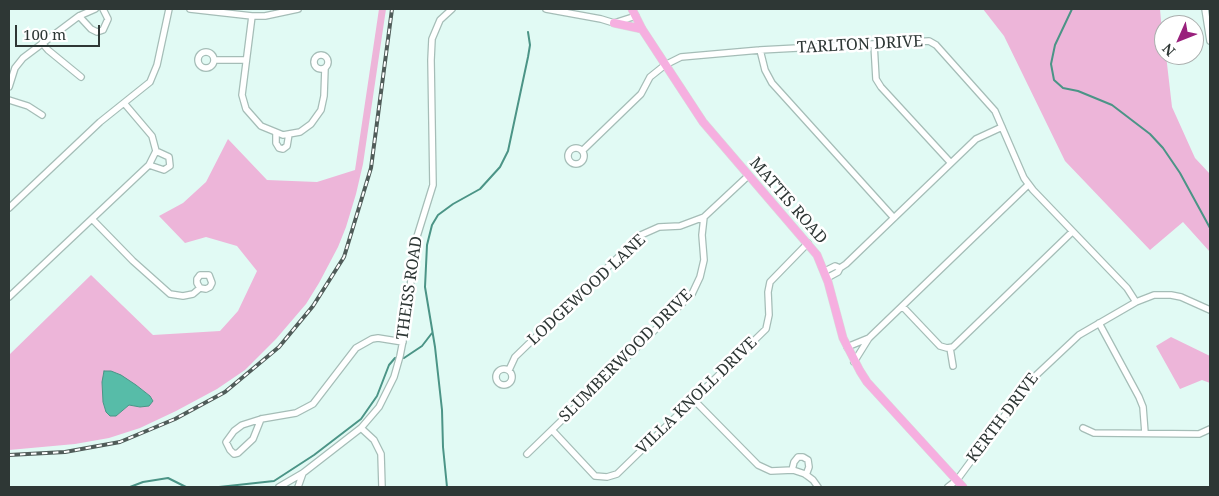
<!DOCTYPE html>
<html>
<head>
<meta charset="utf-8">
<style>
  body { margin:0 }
  #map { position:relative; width:1219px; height:496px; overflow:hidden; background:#e1faf4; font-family:"Noto Serif",serif }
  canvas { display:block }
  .frame { position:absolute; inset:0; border:10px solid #2e3735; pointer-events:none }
  .north { position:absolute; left:1154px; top:15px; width:50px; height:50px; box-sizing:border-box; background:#fff; border:1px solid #abafae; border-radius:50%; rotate:226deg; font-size:14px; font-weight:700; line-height:20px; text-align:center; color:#2e3735 }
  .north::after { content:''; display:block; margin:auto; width:18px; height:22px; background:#99217c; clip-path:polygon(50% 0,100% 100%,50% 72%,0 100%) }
  .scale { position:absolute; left:15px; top:25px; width:85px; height:22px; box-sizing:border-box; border:2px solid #2e3735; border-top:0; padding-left:6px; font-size:15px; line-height:18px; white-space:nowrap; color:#2e3735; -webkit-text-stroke:4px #fff; paint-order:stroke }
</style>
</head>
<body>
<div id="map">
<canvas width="1219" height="496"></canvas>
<div class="frame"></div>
<div class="north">N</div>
<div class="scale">100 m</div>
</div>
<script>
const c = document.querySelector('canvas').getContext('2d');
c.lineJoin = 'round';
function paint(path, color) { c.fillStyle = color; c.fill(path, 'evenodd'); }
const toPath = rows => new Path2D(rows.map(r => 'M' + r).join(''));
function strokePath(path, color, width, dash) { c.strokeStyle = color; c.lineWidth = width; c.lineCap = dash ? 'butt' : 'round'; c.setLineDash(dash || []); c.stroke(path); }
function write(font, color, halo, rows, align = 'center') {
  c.font = font + ' "Noto Serif",serif'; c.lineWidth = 5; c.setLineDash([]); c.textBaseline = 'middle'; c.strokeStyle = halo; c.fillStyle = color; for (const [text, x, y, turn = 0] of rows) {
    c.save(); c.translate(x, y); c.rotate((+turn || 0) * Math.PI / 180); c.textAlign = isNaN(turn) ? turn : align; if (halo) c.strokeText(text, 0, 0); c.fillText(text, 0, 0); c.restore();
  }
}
const green = toPath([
  [379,9,386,9,363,164,356,194,346,227,338,247,319,283,306,304,276,339,245,370,217,389,176,411,140,428,109,438,75,444,9,450,9,355,91,275,153,335,220,331,238,311,257,271,237,246,206,237,185,243,159,216,183,203,206,182,228,139,267,180,317,182,355,170],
  [102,382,136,385,150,396,153,401,140,407,129,405,116,416,106,412,103,402],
  [983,9,1160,9,1164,55,1166,55,1172,107,1195,158,1210,174,1210,252,1183,222,1150,250,1065,161,1004,36],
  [1171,337,1210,356,1210,383,1202,380,1180,389,1156,346]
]);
const water = toPath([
  [104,371,111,371,121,375,136,385,150,396,153,401,149,406,140,407,129,405,116,416,110,416,106,412,103,402,102,382,104,371]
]);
const stream = toPath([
  [1072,9,1055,45,1051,64,1054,80,1063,88,1078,91,1112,105,1150,134,1163,148,1180,173,1210,228],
  [402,358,404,358,422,346,432,333],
  [130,487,143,482,168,478,186,487],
  [219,487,274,481,314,455,361,419,377,396,389,365,395,358,397,358],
  [447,487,443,447,442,410,435,347,425,287,427,245,432,225,438,215,453,204,480,189,500,167,508,151,528,57,530,45,528,32]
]);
const minor = toPath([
  [190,9,252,16,265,16,298,9],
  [546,9,601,19,614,23,636,16],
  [1205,9,1210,41],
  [79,16,91,29,97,32,103,30,108,19,103,9],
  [252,16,242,95,246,109,261,126,283,135,300,132,311,124,321,110,324,96,325,68],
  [42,43,48,50,81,77],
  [874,44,876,79,881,87,950,162],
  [760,50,765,70,772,83,894,218],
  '198 60a8 8 0 1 1 16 0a8 8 0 1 1-16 0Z',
  '314 62a7 7 0 1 1 14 0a7 7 0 1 1-14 0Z',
  [214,60,246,60],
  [9,87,15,68,23,58,79,16,95,9],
  [9,100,28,106,42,115],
  [276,133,276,143,279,148,283,149,287,146,289,134],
  '568 156a8 8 0 1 1 16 0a8 8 0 1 1-16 0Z',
  [582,151,641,94,650,77,665,65,681,57,760,50,929,41,936,45,995,111,1024,178,1033,190,1127,288,1136,302],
  [149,165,164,170,170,166,169,157,156,151],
  [9,208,100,122,150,82,157,65,169,9],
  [92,219,133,261,170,294,183,296,193,294,200,288,206,289,210,287,212,283,209,275,200,275,197,279,197,283,200,288],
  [825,271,835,266,840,268],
  [827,278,838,272,840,268,846,264,976,139,1002,127],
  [9,297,149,165,156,151,152,136,124,103],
  [903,307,940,346,947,348,953,347,1072,232],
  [1099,323,1139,397,1143,407,1145,433],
  [847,347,869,338],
  [950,348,953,366],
  [854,362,869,338,1028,185],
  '496 377a8 8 0 1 1 16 0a8 8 0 1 1-16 0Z',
  [509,370,515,357,641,235,659,227,680,226,704,217,748,176],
  [693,399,758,465,771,471,793,470,805,474,813,480,818,487],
  [261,419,253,439,238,453,234,454,230,450,226,442,234,431,242,425,261,419,296,413,313,404,356,348,372,339,378,338,403,342],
  [361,428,374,440,381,454,382,487],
  [1083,428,1094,433,1199,434,1210,429],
  [552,430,595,476,607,477,617,474,766,329,769,315,768,292,770,282,808,243],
  [527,454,692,294,700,277,704,260,702,235,704,217],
  [792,470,794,462,798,457,803,457,808,460,809,467,806,475],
  [279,487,303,473,361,428,379,407,394,377,400,356,406,325,415,243,433,185,431,60,432,39,440,20,452,9],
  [298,487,303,473],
  [948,487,957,480,1030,381,1079,335,1136,302,1154,295,1171,295,1181,297,1210,310]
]);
const major = toPath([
  [632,9,642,29,703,122,817,255,828,282,843,338,860,371,867,382,963,487],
  [614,23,642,29]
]);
const rail = toPath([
  [9,455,65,452,120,442,175,419,225,392,279,347,313,306,344,257,371,168,392,9]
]);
const streetNames = [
  ["TARLTON DRIVE",860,45,-3],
  ["MATTIS ROAD",788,201,49],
  ["THEISS ROAD",410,288,-82],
  ["LODGEWOOD LANE",587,290,-43],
  ["SLUMBERWOOD DRIVE",626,356,-45],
  ["VILLA KNOLL DRIVE",697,396,-44],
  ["KERTH DRIVE",1003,418,-53]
];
paint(green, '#edb5d9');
paint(water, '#57bca8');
strokePath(water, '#4b9486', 1);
strokePath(stream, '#4b9486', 2);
strokePath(minor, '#a5bdb7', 8);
strokePath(major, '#d9dbdb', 9);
strokePath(minor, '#fff', 5.5);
strokePath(major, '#f6afe0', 8);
strokePath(rail, '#505c59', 4);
strokePath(rail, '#fff', 2, [5.5]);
write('16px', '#2e3735', '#fff', streetNames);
</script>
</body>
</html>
